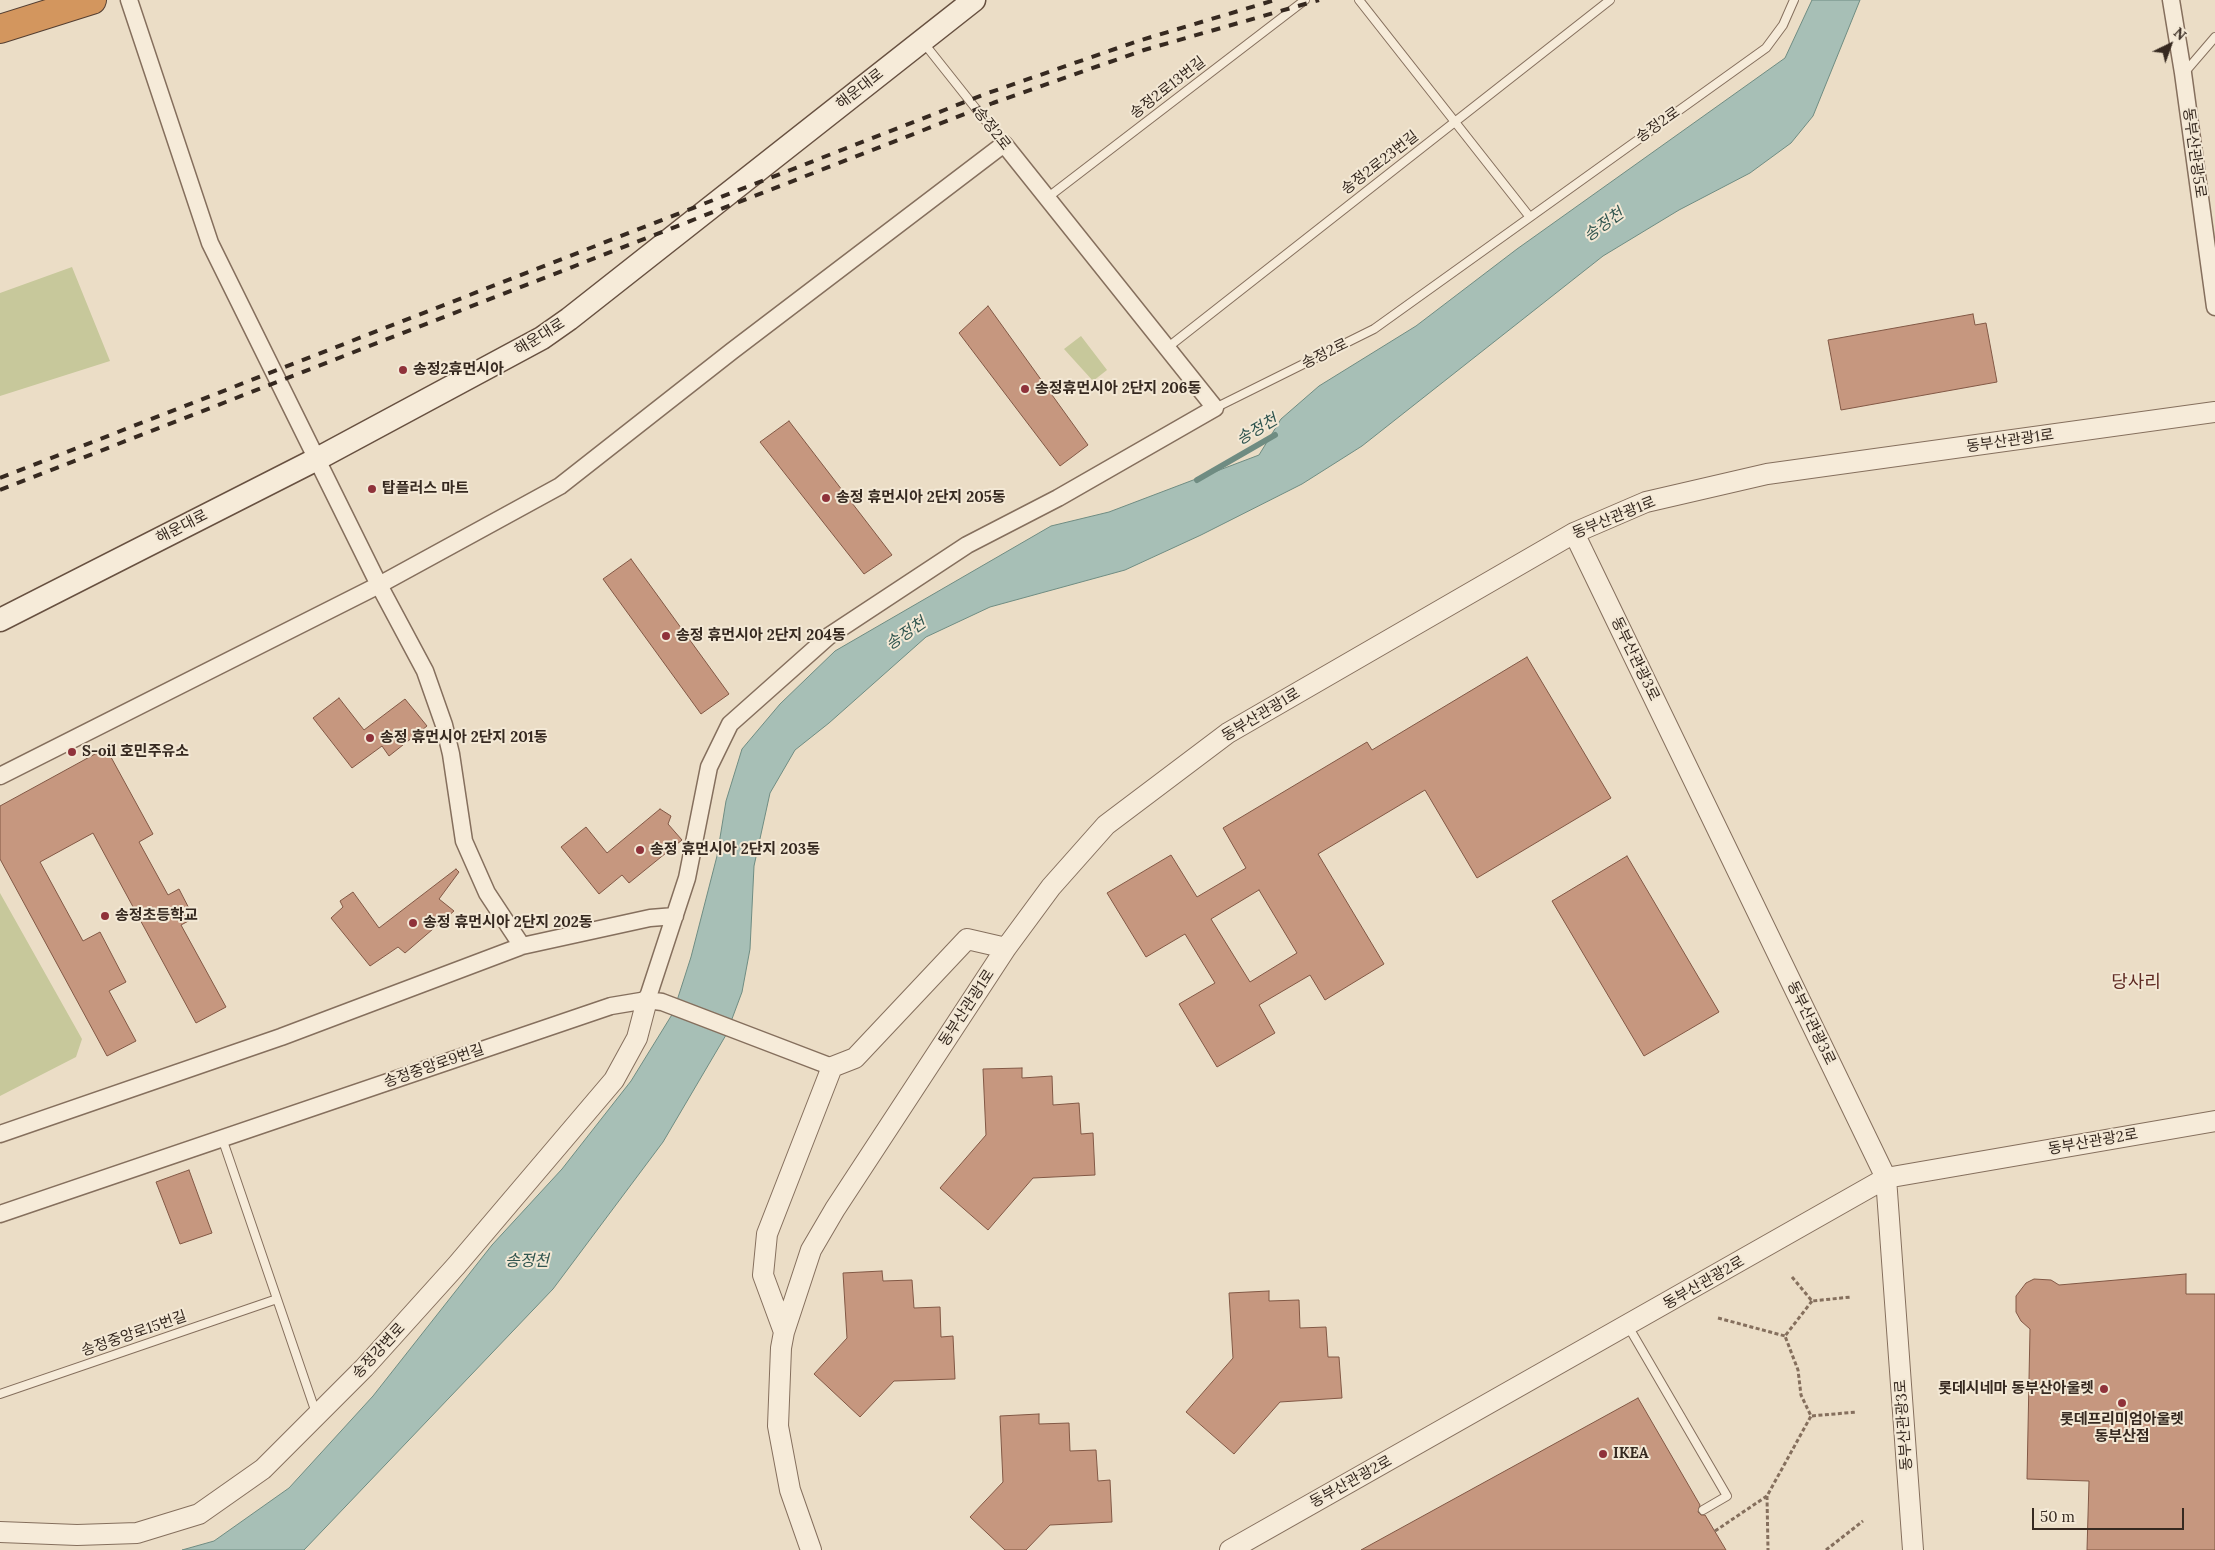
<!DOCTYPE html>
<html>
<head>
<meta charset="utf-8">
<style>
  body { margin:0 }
  #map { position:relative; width:2215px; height:1550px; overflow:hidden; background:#ebddc6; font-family:Lora,serif }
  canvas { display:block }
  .north { position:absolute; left:2145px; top:20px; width:50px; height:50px; -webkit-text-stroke:4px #f3e8d5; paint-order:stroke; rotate:42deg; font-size:14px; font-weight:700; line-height:20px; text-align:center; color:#362920 }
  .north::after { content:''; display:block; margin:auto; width:18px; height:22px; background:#362920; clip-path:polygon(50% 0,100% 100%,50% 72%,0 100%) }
  .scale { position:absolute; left:2032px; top:1508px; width:152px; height:22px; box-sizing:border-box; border:2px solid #362920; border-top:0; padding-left:6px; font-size:15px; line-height:18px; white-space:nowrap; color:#362920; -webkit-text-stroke:4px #f3e8d5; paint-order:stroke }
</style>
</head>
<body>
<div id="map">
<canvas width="2215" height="1550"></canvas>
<div class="north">N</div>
<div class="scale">50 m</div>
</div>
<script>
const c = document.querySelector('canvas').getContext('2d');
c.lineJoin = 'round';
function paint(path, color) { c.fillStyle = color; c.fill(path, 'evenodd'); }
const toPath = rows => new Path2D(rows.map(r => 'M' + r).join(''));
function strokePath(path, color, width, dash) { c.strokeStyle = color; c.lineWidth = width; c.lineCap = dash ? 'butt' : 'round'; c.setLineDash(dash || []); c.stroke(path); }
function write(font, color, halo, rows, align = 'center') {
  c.font = font + ' Lora,"Noto Sans KR",serif'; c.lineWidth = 4; c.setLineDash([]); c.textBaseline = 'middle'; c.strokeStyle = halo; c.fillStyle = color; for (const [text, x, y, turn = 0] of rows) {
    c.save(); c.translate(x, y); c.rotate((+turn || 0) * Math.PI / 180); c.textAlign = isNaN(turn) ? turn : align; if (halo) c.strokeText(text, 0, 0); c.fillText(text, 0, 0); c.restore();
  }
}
const green = toPath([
  [72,267,110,361,0,396,0,293],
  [1081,336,1107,370,1093,381,1064,349],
  [0,893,82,1039,76,1057,0,1096]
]);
const water = toPath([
  [1812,0,1860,0,1813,116,1791,143,1750,173,1679,210,1603,256,1362,446,1302,484,1201,535,1125,570,990,607,926,637,829,723,795,750,770,793,754,866,750,949,742,992,726,1035,663,1142,553,1289,304,1550,182,1550,214,1541,289,1488,373,1396,492,1245,562,1169,631,1081,673,1013,691,957,717,856,726,801,742,749,780,704,835,651,1051,526,1109,512,1259,455,1281,419,1319,386,1416,326,1517,249,1785,58,1812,0]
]);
const stream = toPath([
  [1197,480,1275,435]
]);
const building = toPath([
  [988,306,1088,445,1060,466,959,333,988,306],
  [1973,314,1975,325,1986,323,1997,382,1841,410,1828,340,1973,314],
  [789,421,892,555,864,574,760,442,789,421],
  [631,559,729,694,701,714,603,579,631,559],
  [1527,657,1611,798,1477,878,1425,790,1318,854,1384,964,1325,1000,1310,975,1259,1005,1275,1033,1217,1067,1179,1004,1215,983,1185,934,1146,957,1107,893,1171,855,1197,897,1246,868,1223,828,1367,742,1372,750,1527,657],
  [1259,890,1297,953,1250,982,1211,919,1259,890],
  [339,698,364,730,405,699,427,726,389,756,382,746,352,768,313,718,339,698],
  [106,748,153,834,139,842,168,895,179,889,194,918,181,925,226,1007,196,1023,93,833,40,862,83,941,100,932,126,982,109,991,136,1041,107,1056,0,859,0,806,106,748],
  [660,809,671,816,668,824,682,840,629,883,622,875,599,894,561,847,586,827,607,853,660,809],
  [1627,856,1719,1012,1644,1056,1552,901,1627,856],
  [456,869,459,872,439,899,454,911,405,953,398,947,370,966,331,918,343,907,340,901,353,892,379,928,456,869],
  [1022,1068,1022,1078,1052,1076,1053,1105,1079,1103,1081,1134,1093,1133,1095,1175,1033,1178,988,1230,940,1188,986,1135,983,1069,1022,1068],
  [189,1170,212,1233,180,1244,156,1182,189,1170],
  [882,1271,883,1281,912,1280,914,1308,940,1307,941,1337,953,1336,955,1379,894,1381,860,1417,814,1374,847,1338,843,1273,882,1271],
  [2186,1274,2186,1294,2215,1294,2215,1550,2087,1550,2089,1481,2027,1479,2030,1329,2021,1321,2016,1312,2016,1296,2026,1283,2034,1279,2051,1280,2059,1285,2186,1274],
  [1269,1291,1269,1301,1299,1300,1300,1328,1326,1327,1328,1357,1339,1357,1342,1398,1280,1402,1234,1454,1186,1412,1233,1358,1229,1293,1269,1291],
  [1638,1398,1700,1505,1698,1512,1701,1515,1705,1515,1726,1550,1361,1550,1638,1398],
  [1039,1414,1039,1424,1069,1423,1070,1451,1096,1450,1098,1481,1110,1480,1112,1522,1050,1525,1026,1550,1005,1550,970,1517,1003,1482,1000,1416,1039,1414]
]);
const path = toPath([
  [1792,1277,1812,1301,1851,1297],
  [1812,1301,1785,1336,1798,1370,1801,1395,1811,1416,1857,1412],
  [1718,1318,1785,1336],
  [1767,1496,1768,1550],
  [1715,1531,1767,1496,1811,1416],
  [1826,1550,1863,1521]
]);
const service = toPath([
  [1359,0,1529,216],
  [923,42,1004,144],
  [2185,72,2215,37],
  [1047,198,1305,0],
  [1167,348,1610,0],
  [1215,408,1374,329,1766,48,1783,25,1794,0],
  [222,1138,316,1413],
  [1628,1326,1727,1496,1703,1510],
  [0,1394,277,1299]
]);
const minor = toPath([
  [129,0,210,243,379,585,425,671,444,725,451,754,464,841,487,893,522,946],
  [2171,0,2183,73,2215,307],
  [0,776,379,585,560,486,732,351,1004,144,1215,408,1058,498,967,545,829,636,730,724,709,767,687,878,647,1000],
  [0,1134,281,1037,522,946,650,918,675,916],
  [0,1214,611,1006,647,1000,662,1002,832,1067]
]);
const tertiary = toPath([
  [1574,533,1886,1178,1913,1550],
  [784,1332,763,1275,767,1234,832,1067,855,1058,967,939,1006,948],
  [0,1532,77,1535,137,1533,199,1514,263,1469,364,1368,456,1266,614,1080,637,1038,647,1000],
  [811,1550,790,1490,778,1426,781,1348,784,1332,811,1250,835,1209,1006,948,1051,887,1106,825,1228,733,1574,533,1646,502,1767,474,2215,412],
  [1230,1550,1886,1178,2215,1121]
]);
const secondary = toPath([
  [0,620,317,459,542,338,569,319,974,0]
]);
const motorway = toPath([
  [0,29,92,0]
]);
const rail = toPath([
  [0,478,988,93,1138,41,1275,0],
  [0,490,993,103,1144,50,1319,0]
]);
const markers = [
  [403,370,5,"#8f323a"],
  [1025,389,5,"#8f323a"],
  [372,489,5,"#8f323a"],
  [826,498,5,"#8f323a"],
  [666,636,5,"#8f323a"],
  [370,738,5,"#8f323a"],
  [72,752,5,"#8f323a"],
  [640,850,5,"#8f323a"],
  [105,916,5,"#8f323a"],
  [413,923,5,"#8f323a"],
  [2104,1389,5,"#8f323a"],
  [2122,1403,5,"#8f323a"],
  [1603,1454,5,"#8f323a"]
];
const streetNames = [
  ["송정2로13번길",1168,88,-38],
  ["해운대로",860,89,-38],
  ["송정2로",1658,125,-35],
  ["송정2로",992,129,52],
  ["동부산관광5로",2194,153,82],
  ["송정2로23번길",1380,163,-38],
  ["해운대로",540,337,-32],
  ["송정2로",1325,354,-26],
  ["동부산관광1로",2010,441,-8],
  ["동부산관광1로",1614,518,-22],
  ["해운대로",182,527,-27],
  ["동부산관광3로",1635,659,64],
  ["동부산관광1로",1261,715,-31],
  ["동부산관광1로",967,1008,-57],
  ["동부산관광3로",1811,1023,64],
  ["송정중앙로9번길",434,1066,-19],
  ["동부산관광2로",2093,1142,-10],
  ["동부산관광2로",1704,1283,-30],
  ["송정중앙로15번길",134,1334,-19],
  ["송정강변로",379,1351,-47],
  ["동부산관광3로",1904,1425,-94],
  ["동부산관광2로",1351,1482,-29]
];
const poiNames = [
  ["송정2휴먼시아",413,370],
  ["송정휴먼시아 2단지 206동",1035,389],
  ["탑플러스 마트",382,489],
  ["송정 휴먼시아 2단지 205동",836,498],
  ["송정 휴먼시아 2단지 204동",676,636],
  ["송정 휴먼시아 2단지 201동",380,738],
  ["S-oil 호민주유소",82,752],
  ["송정 휴먼시아 2단지 203동",650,850],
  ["송정초등학교",115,916],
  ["송정 휴먼시아 2단지 202동",423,923],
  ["롯데시네마 동부산아울렛",2094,1389,"right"],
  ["롯데프리미엄아울렛",2122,1420,"center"],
  ["동부산점",2122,1437,"center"],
  ["IKEA",1613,1454]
];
const waterNames = [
  ["송정천",1604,225,-36],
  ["송정천",1257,430,-30],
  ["송정천",906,634,-34],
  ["송정천",527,1261]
];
const quarterNames = [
  ["당사리",2136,983]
];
paint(green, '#c7c89b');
paint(water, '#a7bfb6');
strokePath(water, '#6f8c82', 1);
strokePath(stream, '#6f8c82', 6);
paint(building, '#c6977f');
strokePath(building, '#825845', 1);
strokePath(service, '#856f5d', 10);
strokePath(minor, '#856f5d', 19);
strokePath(tertiary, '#856f5d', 22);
strokePath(secondary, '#675040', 25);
strokePath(motorway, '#533e31', 30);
strokePath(path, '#856f5d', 3, [4, 2.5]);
strokePath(service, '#f6ebd9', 8);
strokePath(minor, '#f6ebd9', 16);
strokePath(tertiary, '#f6ebd9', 20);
strokePath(secondary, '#f6ebd9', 22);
strokePath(motorway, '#d3965e', 28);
strokePath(rail, '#362920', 4, [9, 9]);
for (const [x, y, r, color] of markers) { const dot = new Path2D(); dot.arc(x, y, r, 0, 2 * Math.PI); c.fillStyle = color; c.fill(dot); strokePath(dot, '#f3e8d5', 2); }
write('15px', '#362920', '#f3e8d5', streetNames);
write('bold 15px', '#362920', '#f3e8d5', poiNames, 'left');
write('italic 16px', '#30554f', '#f3e8d5', waterNames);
write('18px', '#5f2a23', '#f3e8d5', quarterNames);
</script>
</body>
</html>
